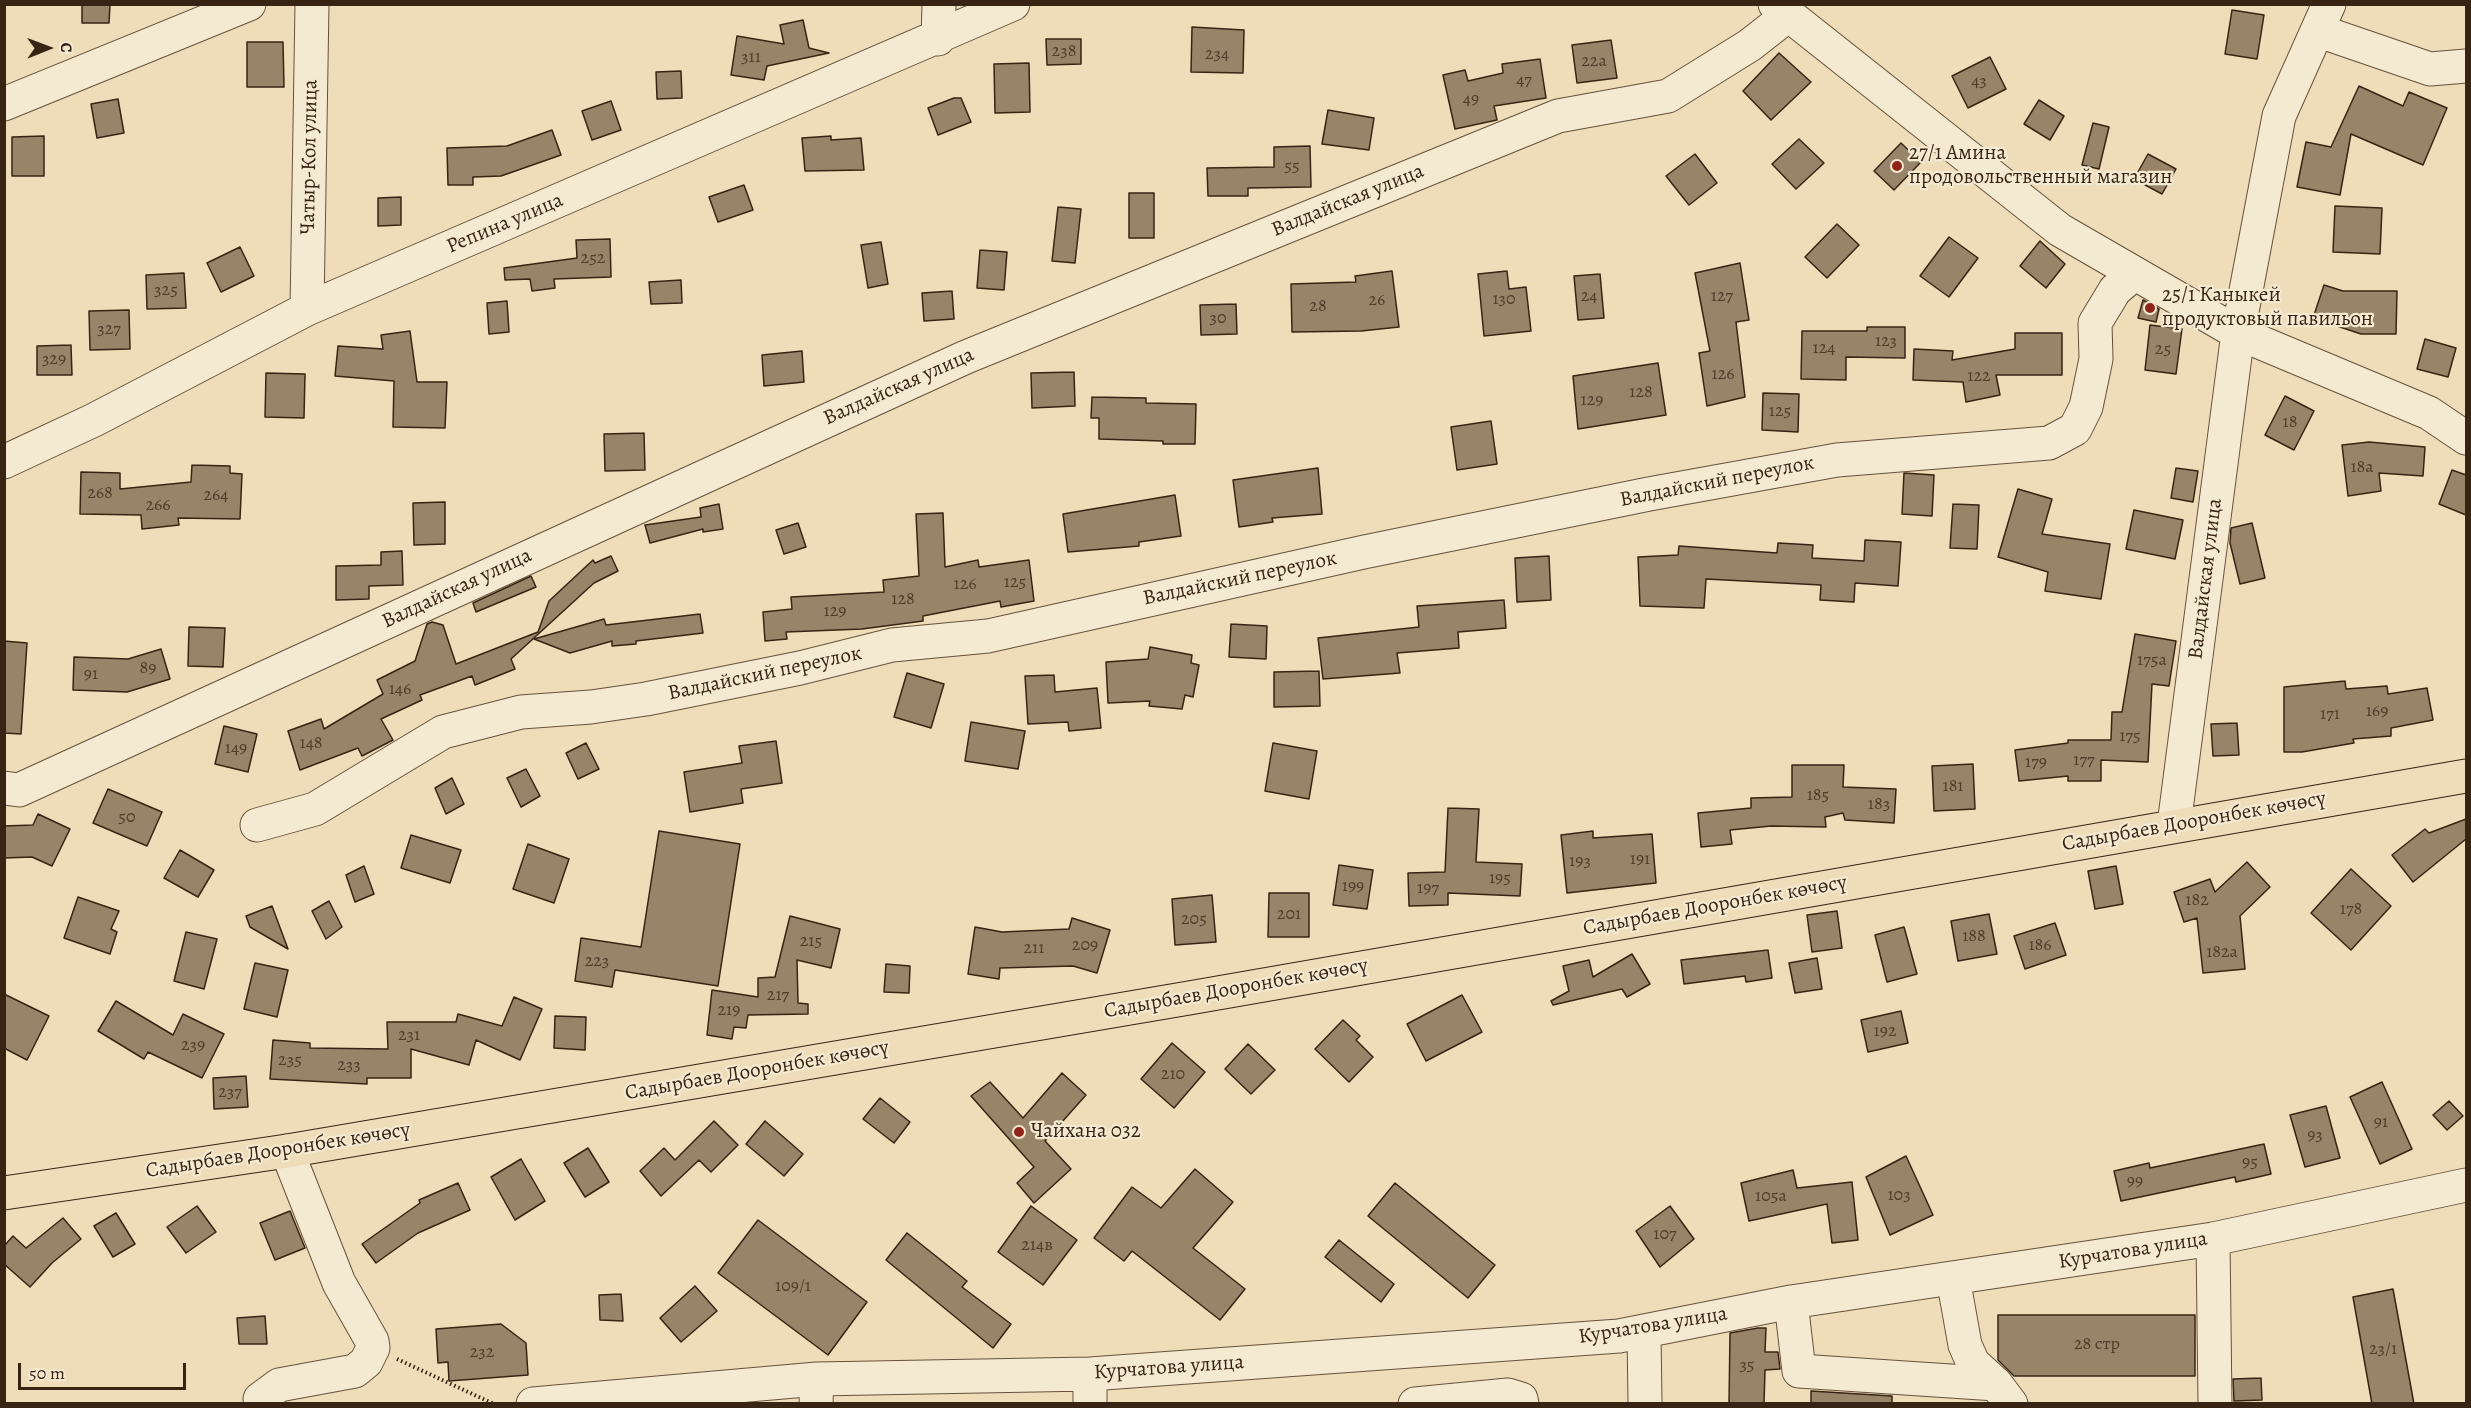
<!DOCTYPE html>
<html>
<head>
<meta charset="utf-8">
<style>
  body { margin:0 }
  #map { position:relative; width:2471px; height:1408px; overflow:hidden; background:#eeddb8; font-family:Alegreya,serif }
  canvas { display:block }
  .frame { position:absolute; inset:0; border:6px solid #382413; pointer-events:none }
  .north { position:absolute; left:18px; top:18px; width:60px; height:60px; -webkit-text-stroke:4px #f4e9d1; paint-order:stroke; rotate:89deg; font-size:16px; font-weight:700; line-height:24px; text-align:center; color:#382413 }
  .north::after { content:''; display:block; margin:auto; width:21px; height:27px; background:#382413; clip-path:polygon(50% 0,100% 100%,50% 72%,0 100%) }
  .scale { position:absolute; left:18px; top:1363px; width:168px; height:27px; box-sizing:border-box; border:3px solid #382413; border-top:0; padding-left:8px; font-size:18px; line-height:21px; white-space:nowrap; color:#382413; -webkit-text-stroke:4px #f4e9d1; paint-order:stroke }
</style>
</head>
<body>
<div id="map">
<canvas width="2471" height="1408"></canvas>
<div class="frame"></div>
<div class="north">С</div>
<div class="scale">50 m</div>
</div>
<script>
const c = document.querySelector('canvas').getContext('2d');
c.lineJoin = 'round';
function paint(path, color) { c.fillStyle = color; c.fill(path, 'evenodd'); }
const toPath = rows => new Path2D(rows.map(r => 'M' + r).join(''));
function strokePath(path, color, width, dash) { c.strokeStyle = color; c.lineWidth = width; c.lineCap = dash ? 'butt' : 'round'; c.setLineDash(dash || []); c.stroke(path); }
function write(font, color, halo, rows, align = 'center') {
  c.font = font + ' Alegreya,serif'; c.lineWidth = 4.5; c.setLineDash([]); c.textBaseline = 'middle'; c.strokeStyle = halo; c.fillStyle = color; for (const [text, x, y, turn = 0] of rows) {
    c.save(); c.translate(x, y); c.rotate((+turn || 0) * Math.PI / 180); c.textAlign = isNaN(turn) ? turn : align; if (halo) c.strokeText(text, 0, 0); c.fillText(text, 0, 0); c.restore();
  }
}
const building = toPath([
  [82,4,110,4,109,23,82,23,82,4],
  [2232,10,2264,15,2257,59,2225,54,2232,10],
  [803,20,809,48,829,53,767,66,764,80,731,75,737,36,784,44,780,25,803,20],
  [1192,27,1244,30,1243,73,1191,72,1192,27],
  [1046,39,1081,39,1081,64,1047,65,1046,39],
  [1611,40,1617,78,1577,83,1572,45,1611,40],
  [247,42,283,42,284,87,247,87,247,42],
  [1779,53,1811,82,1771,120,1743,91,1779,53],
  [1990,57,2006,89,1968,108,1952,76,1990,57],
  [1540,59,1546,98,1494,106,1497,120,1455,129,1443,75,1465,70,1468,81,1503,73,1502,64,1540,59],
  [1029,63,1030,112,995,113,994,64,1029,63],
  [681,71,682,98,657,99,656,72,681,71],
  [2359,86,2403,106,2409,92,2447,108,2423,165,2351,134,2340,195,2297,187,2306,142,2331,147,2359,86],
  [954,98,961,98,971,122,938,135,928,108,954,98],
  [118,99,124,133,97,138,91,104,118,99],
  [2039,100,2064,116,2050,140,2024,124,2039,100],
  [611,101,621,130,592,140,582,111,611,101],
  [1328,110,1374,118,1369,150,1322,144,1328,110],
  [2093,123,2109,127,2099,169,2082,165,2093,123],
  [552,130,561,155,501,176,473,177,473,185,448,185,447,148,507,146,552,130],
  [44,136,44,176,12,176,12,137,44,136],
  [831,136,831,140,861,138,864,170,805,171,802,138,831,136],
  [1799,139,1824,163,1796,189,1772,164,1799,139],
  [1901,143,1921,162,1894,190,1874,171,1901,143],
  [1310,146,1311,187,1248,188,1248,196,1208,196,1207,168,1274,167,1274,147,1310,146],
  [1695,154,1717,183,1689,205,1666,176,1695,154],
  [2148,154,2176,169,2162,194,2134,179,2148,154],
  [744,185,753,210,718,222,709,197,744,185],
  [1129,193,1154,193,1154,238,1129,238,1129,193],
  [401,197,401,225,378,226,378,198,401,197],
  [2335,206,2382,208,2380,254,2333,252,2335,206],
  [1058,207,1081,209,1075,263,1052,261,1058,207],
  [1837,224,1859,245,1827,278,1805,257,1837,224],
  [1949,237,1978,258,1949,297,1920,276,1949,237],
  [610,239,611,277,554,279,555,288,532,291,530,279,505,280,504,268,577,258,576,240,610,239],
  [2040,241,2065,264,2046,288,2020,266,2040,241],
  [881,242,888,284,868,288,861,245,881,242],
  [240,247,254,276,221,292,207,263,240,247],
  [980,250,1007,252,1004,290,977,288,980,250],
  [1740,263,1749,320,1736,322,1745,397,1707,406,1699,353,1710,351,1695,273,1740,263],
  [1392,271,1399,327,1361,331,1292,332,1291,284,1356,282,1355,276,1392,271],
  [1507,271,1509,289,1526,287,1531,331,1484,336,1478,274,1507,271],
  [184,273,186,308,147,309,146,275,184,273],
  [1600,274,1604,318,1578,320,1574,276,1600,274],
  [681,280,682,303,651,304,649,282,681,280],
  [2324,285,2343,291,2397,291,2396,334,2361,334,2313,318,2324,285],
  [952,291,954,319,924,321,922,293,952,291],
  [2143,300,2159,309,2156,322,2138,318,2143,300],
  [507,301,509,332,489,334,487,303,507,301],
  [1236,304,1237,334,1201,335,1200,305,1236,304],
  [129,310,130,349,90,350,89,311,129,310],
  [2150,325,2182,329,2176,374,2145,370,2150,325],
  [1867,327,1905,327,1905,358,1846,357,1846,380,1801,379,1802,331,1867,331,1867,327],
  [410,331,417,382,447,382,445,428,393,427,394,381,335,376,338,346,383,349,381,335,410,331],
  [2015,333,2062,333,2062,375,1996,375,2000,395,1966,402,1963,382,1913,380,1914,349,1953,351,1952,360,2015,349,2015,333],
  [2425,339,2456,348,2448,377,2417,369,2425,339],
  [71,345,72,375,37,375,37,346,71,345],
  [802,351,804,382,764,386,762,355,802,351],
  [1658,363,1666,415,1578,429,1573,376,1658,363],
  [1074,372,1075,406,1032,408,1031,373,1074,372],
  [266,373,305,374,304,418,265,417,266,373],
  [1763,393,1799,394,1798,432,1762,430,1763,393],
  [2285,396,2314,411,2294,450,2265,435,2285,396],
  [1092,397,1146,398,1146,403,1196,404,1195,444,1163,444,1163,441,1099,439,1099,418,1091,418,1092,397],
  [1491,421,1497,464,1457,470,1451,427,1491,421],
  [644,433,645,470,605,471,604,434,644,433],
  [2369,442,2425,447,2423,476,2379,473,2381,491,2348,496,2342,445,2369,442],
  [192,465,230,466,230,473,242,474,240,519,178,518,179,525,142,529,141,515,80,514,81,472,120,473,120,489,191,482,192,465],
  [1318,468,1322,514,1272,518,1273,522,1239,527,1233,480,1318,468],
  [2176,468,2198,471,2193,502,2171,498,2176,468],
  [2452,470,2466,475,2466,515,2439,504,2452,470],
  [1904,473,1934,475,1932,516,1902,514,1904,473],
  [2018,489,2052,499,2042,534,2110,544,2101,599,2045,591,2048,572,1998,557,2018,489],
  [1175,495,1181,536,1139,542,1139,546,1068,552,1063,514,1175,495],
  [445,502,445,544,414,545,413,503,445,502],
  [719,504,723,529,703,532,703,529,650,543,645,525,701,517,700,508,719,504],
  [1953,504,1979,505,1977,549,1950,548,1953,504],
  [2134,510,2183,520,2175,559,2126,549,2134,510],
  [943,513,945,567,978,560,979,567,1029,560,1034,601,1001,607,1000,601,923,616,923,621,862,629,786,632,787,639,765,641,763,612,792,609,791,597,884,592,883,580,919,576,916,514,943,513],
  [798,523,806,547,784,554,776,530,798,523],
  [2252,523,2265,578,2240,584,2230,543,2231,528,2252,523],
  [1865,540,1901,542,1898,586,1855,583,1854,602,1820,600,1821,585,1706,579,1704,608,1640,606,1638,557,1678,555,1679,546,1777,553,1778,543,1813,545,1812,558,1864,561,1865,540],
  [402,551,403,585,369,586,369,599,336,600,336,566,381,565,381,552,402,551],
  [611,556,618,571,594,583,511,659,515,669,475,685,472,676,420,695,422,700,381,719,393,740,362,756,358,748,300,770,288,731,321,719,324,729,383,694,377,680,415,661,427,624,432,622,443,625,456,664,538,632,549,601,593,560,595,563,611,556],
  [1549,556,1551,600,1517,602,1515,558,1549,556],
  [531,576,536,587,476,612,473,603,531,576],
  [1504,600,1506,628,1458,632,1459,648,1397,653,1400,673,1323,679,1318,638,1419,627,1417,606,1504,600],
  [700,614,703,633,636,641,636,644,612,646,612,641,570,653,534,639,604,619,606,625,700,614],
  [1231,624,1267,626,1266,659,1229,657,1231,624],
  [189,627,225,628,223,667,188,666,189,627],
  [2135,634,2176,641,2169,686,2152,684,2148,762,2101,760,2101,781,2068,781,2068,776,2019,781,2015,750,2068,743,2068,740,2111,740,2112,712,2122,712,2135,634],
  [4,641,27,643,21,734,4,733,4,641],
  [1150,647,1192,655,1191,663,1199,665,1193,697,1185,695,1182,709,1149,706,1150,701,1108,703,1106,662,1148,659,1150,647],
  [161,649,170,679,127,692,73,690,74,657,128,659,161,649],
  [1319,671,1320,706,1274,707,1274,672,1319,671],
  [907,673,944,684,931,728,894,717,907,673],
  [1054,675,1055,692,1097,688,1101,728,1069,731,1068,722,1028,724,1025,676,1054,675],
  [2345,681,2346,689,2387,686,2388,694,2427,688,2433,720,2391,728,2391,736,2353,739,2354,743,2302,752,2284,752,2284,687,2345,681],
  [971,722,1025,731,1018,769,965,761,971,722],
  [2237,723,2239,755,2213,756,2211,724,2237,723],
  [224,726,257,734,248,772,215,764,224,726],
  [776,741,782,783,741,789,743,803,690,812,684,772,742,763,739,746,776,741],
  [586,743,599,769,578,779,566,753,586,743],
  [1273,743,1317,751,1309,799,1265,791,1273,743],
  [1973,764,1975,809,1934,811,1932,766,1973,764],
  [1792,765,1844,765,1843,787,1896,789,1894,823,1845,820,1843,813,1825,817,1826,827,1771,826,1730,830,1732,844,1701,847,1698,813,1751,808,1751,798,1792,797,1792,765],
  [526,769,540,796,521,807,507,778,526,769],
  [452,778,464,804,446,814,435,788,452,778],
  [108,789,162,812,147,846,93,823,108,789],
  [1448,808,1479,809,1476,862,1522,864,1520,896,1448,893,1448,905,1409,906,1408,873,1445,872,1448,808],
  [38,814,70,829,52,866,32,857,4,858,4,826,33,825,38,814],
  [2466,819,2466,839,2413,882,2392,855,2425,829,2429,833,2466,819],
  [659,831,740,844,718,986,615,970,612,987,575,981,581,938,641,947,659,831],
  [1593,831,1593,838,1652,834,1656,883,1567,893,1561,835,1593,831],
  [411,835,461,850,450,883,401,868,411,835],
  [528,844,569,859,554,903,513,889,528,844],
  [180,850,214,870,198,897,164,878,180,850],
  [2247,862,2270,887,2240,916,2245,969,2203,973,2197,918,2184,922,2174,892,2210,879,2215,892,2247,862],
  [1339,865,1373,870,1367,909,1333,905,1339,865],
  [364,866,374,894,355,902,346,875,364,866],
  [2116,866,2123,904,2095,909,2088,871,2116,866],
  [2351,869,2391,906,2351,950,2311,913,2351,869],
  [1269,893,1309,893,1309,937,1268,937,1269,893],
  [1212,895,1216,942,1175,945,1172,899,1212,895],
  [78,897,119,911,111,929,117,932,110,954,64,938,78,897],
  [329,901,342,927,326,939,312,911,329,901],
  [272,906,288,949,250,927,246,916,272,906],
  [1837,911,1842,948,1812,952,1807,915,1837,911],
  [1989,914,1997,954,1958,961,1951,921,1989,914],
  [790,916,840,929,831,968,797,960,798,1003,808,1004,808,1014,748,1015,746,1028,734,1027,732,1039,707,1035,712,990,758,997,758,978,775,977,790,916],
  [1072,918,1110,930,1097,973,1073,966,1000,968,999,979,968,974,975,927,1002,932,1069,929,1072,918],
  [2055,923,2066,955,2025,969,2014,936,2055,923],
  [1904,927,1917,974,1887,982,1875,935,1904,927],
  [186,932,217,939,204,989,174,981,186,932],
  [1768,950,1772,978,1746,982,1745,976,1684,984,1681,960,1768,950],
  [1632,954,1650,984,1627,997,1622,989,1553,1005,1551,1001,1569,991,1563,966,1589,960,1593,977,1632,954],
  [1817,958,1822,989,1795,993,1789,963,1817,958],
  [255,963,288,970,277,1017,244,1009,255,963],
  [886,964,910,966,909,993,884,992,886,964],
  [4,994,49,1016,27,1060,4,1048,4,994],
  [1462,995,1482,1032,1426,1061,1407,1024,1462,995],
  [514,997,542,1009,520,1060,476,1040,469,1065,411,1049,411,1078,367,1078,367,1084,270,1079,273,1040,310,1043,310,1048,388,1049,387,1022,456,1022,458,1014,502,1026,514,997],
  [116,1001,173,1035,183,1014,224,1034,202,1078,148,1052,144,1059,98,1031,116,1001],
  [1901,1011,1908,1043,1868,1052,1861,1020,1901,1011],
  [555,1016,586,1017,585,1050,554,1048,555,1016],
  [1343,1020,1360,1036,1356,1040,1373,1057,1349,1082,1315,1049,1343,1020],
  [1172,1043,1205,1072,1174,1108,1141,1079,1172,1043],
  [1248,1044,1275,1070,1251,1094,1225,1069,1248,1044],
  [1062,1073,1086,1095,1045,1141,1071,1169,1034,1203,1017,1183,1034,1167,971,1096,990,1082,1023,1118,1062,1073],
  [246,1076,248,1107,214,1109,213,1078,246,1076],
  [2382,1082,2412,1149,2380,1164,2350,1097,2382,1082],
  [880,1098,910,1122,894,1143,863,1119,880,1098],
  [2449,1101,2463,1116,2447,1130,2433,1115,2449,1101],
  [2326,1106,2340,1158,2305,1167,2290,1115,2326,1106],
  [714,1121,738,1145,711,1172,699,1160,661,1196,640,1171,664,1148,675,1160,714,1121],
  [765,1121,803,1154,784,1176,746,1144,765,1121],
  [2264,1144,2271,1174,2236,1182,2235,1177,2121,1201,2114,1171,2149,1163,2150,1168,2264,1144],
  [588,1148,609,1182,585,1197,564,1163,588,1148],
  [1906,1156,1933,1215,1890,1235,1866,1177,1906,1156],
  [521,1159,545,1201,515,1220,491,1177,521,1159],
  [1195,1169,1233,1202,1193,1248,1245,1289,1220,1320,1132,1251,1124,1261,1094,1238,1132,1187,1161,1208,1195,1169],
  [1793,1170,1797,1188,1852,1182,1858,1240,1832,1243,1827,1204,1749,1221,1741,1183,1793,1170],
  [458,1183,470,1210,418,1233,376,1263,362,1244,420,1203,419,1200,458,1183],
  [1395,1183,1495,1265,1468,1298,1368,1216,1395,1183],
  [197,1206,216,1232,186,1253,167,1227,197,1206],
  [1031,1206,1077,1240,1043,1285,998,1252,1031,1206],
  [1670,1206,1694,1239,1660,1267,1636,1231,1670,1206],
  [290,1211,305,1248,275,1260,260,1223,290,1211],
  [116,1213,135,1244,113,1257,94,1226,116,1213],
  [63,1218,81,1239,52,1263,30,1287,4,1264,4,1246,13,1236,26,1248,63,1218],
  [758,1220,867,1302,828,1355,718,1273,758,1220],
  [907,1233,967,1281,962,1287,1011,1324,993,1348,886,1260,907,1233],
  [1339,1240,1394,1284,1381,1302,1325,1257,1339,1240],
  [695,1286,717,1311,681,1342,660,1318,695,1286],
  [2393,1289,2414,1404,2372,1404,2353,1297,2393,1289],
  [621,1294,623,1321,600,1320,599,1295,621,1294],
  [1998,1315,2195,1315,2195,1376,2014,1376,1998,1360,1998,1315],
  [265,1316,267,1344,239,1344,237,1318,265,1316],
  [501,1324,526,1343,528,1375,449,1381,448,1362,438,1363,436,1329,501,1324],
  [1758,1328,1766,1328,1765,1352,1778,1352,1780,1369,1765,1370,1764,1404,1729,1404,1730,1333,1758,1328],
  [2261,1378,2262,1400,2234,1401,2233,1379,2261,1378],
  [1811,1391,1892,1396,1892,1404,1811,1404,1811,1391]
]);
const path = toPath([
  [397,1359,494,1404]
]);
const minor = toPath([
  [1775,4,2060,230,2238,333,2429,413,2466,438],
  [2319,31,2430,69,2466,66],
  [938,39,939,4],
  [4,104,249,4],
  [307,309,312,4],
  [4,462,94,420,307,309,1013,4],
  [4,788,19,790,966,357,1558,116,1668,96,1750,45,1787,16],
  [257,825,315,809,443,732,521,712,591,707,646,699,800,668,892,645,988,636,1364,552,1649,494,1837,460,2049,443,2075,429,2086,407,2096,359,2095,323,2115,290,2134,274],
  [2174,825,2238,333,2279,116,2329,4],
  [2213,1239,2215,1404],
  [1953,1278,1965,1345,1973,1363,1996,1384],
  [1791,1302,1799,1371,1996,1384,2011,1404],
  [1644,1331,1645,1404],
  [260,1399,279,1385,355,1371,366,1362,373,1348,372,1341,339,1283,287,1151],
  [533,1404,817,1379],
  [816,1404,817,1379,1090,1374,1619,1336,1791,1302,2213,1239,2466,1185],
  [1090,1404,1090,1374],
  [1415,1404,1508,1395,1521,1399,1522,1404]
]);
const major = toPath([
  [4,1193,287,1151,1189,998,2466,776]
]);
const markers = [
  [1897,166,6,"#8f2418"],
  [2150,308,6,"#8f2418"],
  [1019,1132,6,"#8f2418"]
];
const numberNames = [
  ["238",1064,52],
  ["234",1217,55],
  ["311",751,58],
  ["22а",1594,62],
  ["47",1524,81],
  ["43",1979,82],
  ["49",1471,100],
  ["55",1292,167],
  ["252",593,259],
  ["325",166,291],
  ["24",1589,297],
  ["127",1722,297],
  ["130",1504,300],
  ["26",1377,301],
  ["28",1318,307],
  ["30",1218,319],
  ["327",109,330],
  ["123",1886,342],
  ["124",1824,349],
  ["25",2163,350],
  ["329",54,360],
  ["126",1723,375],
  ["122",1979,377],
  ["128",1641,393],
  ["129",1592,401],
  ["125",1780,412],
  ["18",2290,423],
  ["18а",2362,468],
  ["268",100,494],
  ["264",216,496],
  ["266",158,506],
  ["125",1015,583],
  ["126",965,585],
  ["128",903,600],
  ["129",835,612],
  ["175а",2152,661],
  ["89",148,669],
  ["91",91,675],
  ["146",400,690],
  ["169",2377,712],
  ["171",2330,715],
  ["175",2130,737],
  ["148",311,744],
  ["149",236,749],
  ["177",2084,761],
  ["179",2036,763],
  ["181",1953,787],
  ["185",1818,796],
  ["183",1879,805],
  ["50",127,818],
  ["191",1640,860],
  ["193",1580,862],
  ["195",1500,879],
  ["199",1353,887],
  ["197",1428,889],
  ["182",2197,901],
  ["178",2351,910],
  ["201",1289,915],
  ["205",1194,920],
  ["188",1974,937],
  ["215",811,942],
  ["209",1085,946],
  ["186",2040,946],
  ["211",1034,949],
  ["182а",2222,953],
  ["223",597,962],
  ["217",778,996],
  ["219",729,1011],
  ["192",1885,1032],
  ["231",409,1036],
  ["239",193,1046],
  ["235",290,1061],
  ["233",349,1066],
  ["210",1173,1075],
  ["237",230,1093],
  ["91",2381,1123],
  ["93",2315,1136],
  ["95",2250,1163],
  ["99",2135,1182],
  ["103",1899,1196],
  ["105а",1771,1197],
  ["107",1665,1235],
  ["214в",1037,1246],
  ["109/1",793,1287],
  ["28 стр",2097,1345],
  ["23/1",2383,1350],
  ["232",482,1353],
  ["35",1747,1366]
];
const poiNames = [
  ["27/1 Амина",1909,154],
  ["продовольственный магазин",1909,178],
  ["25/1 Каныкей",2162,296],
  ["продуктовый павильон",2162,320],
  ["Чайхана 032",1031,1132]
];
const streetNames = [
  ["Чатыр-Кол улица",310,157,-89],
  ["Валдайская улица",1348,201,-22],
  ["Репина улица",505,224,-23],
  ["Валдайская улица",899,387,-24],
  ["Валдайский переулок",1717,482,-11],
  ["Валдайский переулок",1240,579,-12],
  ["Валдайская улица",2206,579,-83],
  ["Валдайская улица",457,589,-25],
  ["Валдайский переулок",765,674,-12],
  ["Садырбаев Дооронбек көчөсү",2194,822,-10],
  ["Садырбаев Дооронбек көчөсү",1715,906,-10],
  ["Садырбаев Дооронбек көчөсү",1236,989,-10],
  ["Садырбаев Дооронбек көчөсү",757,1071,-10],
  ["Садырбаев Дооронбек көчөсү",278,1151,-9],
  ["Курчатова улица",2133,1251,-9],
  ["Курчатова улица",1653,1326,-9],
  ["Курчатова улица",1169,1368,-4]
];
paint(building, '#978469');
strokePath(building, '#382413', 1.5);
strokePath(minor, '#66523c', 35);
strokePath(major, '#382413', 35);
strokePath(path, '#382413', 4, [1.5, 3]);
strokePath(minor, '#f4e9d1', 33);
strokePath(major, '#eeddb8', 33);
for (const [x, y, r, color] of markers) { const dot = new Path2D(); dot.arc(x, y, r, 0, 2 * Math.PI); c.fillStyle = color; c.fill(dot); strokePath(dot, '#f4e9d1', 2); }
write('18px', '#503c28', null, numberNames);
write('21px', '#382413', '#f4e9d1', poiNames, 'left');
write('21px', '#382413', '#f4e9d1', streetNames);
</script>
</body>
</html>
